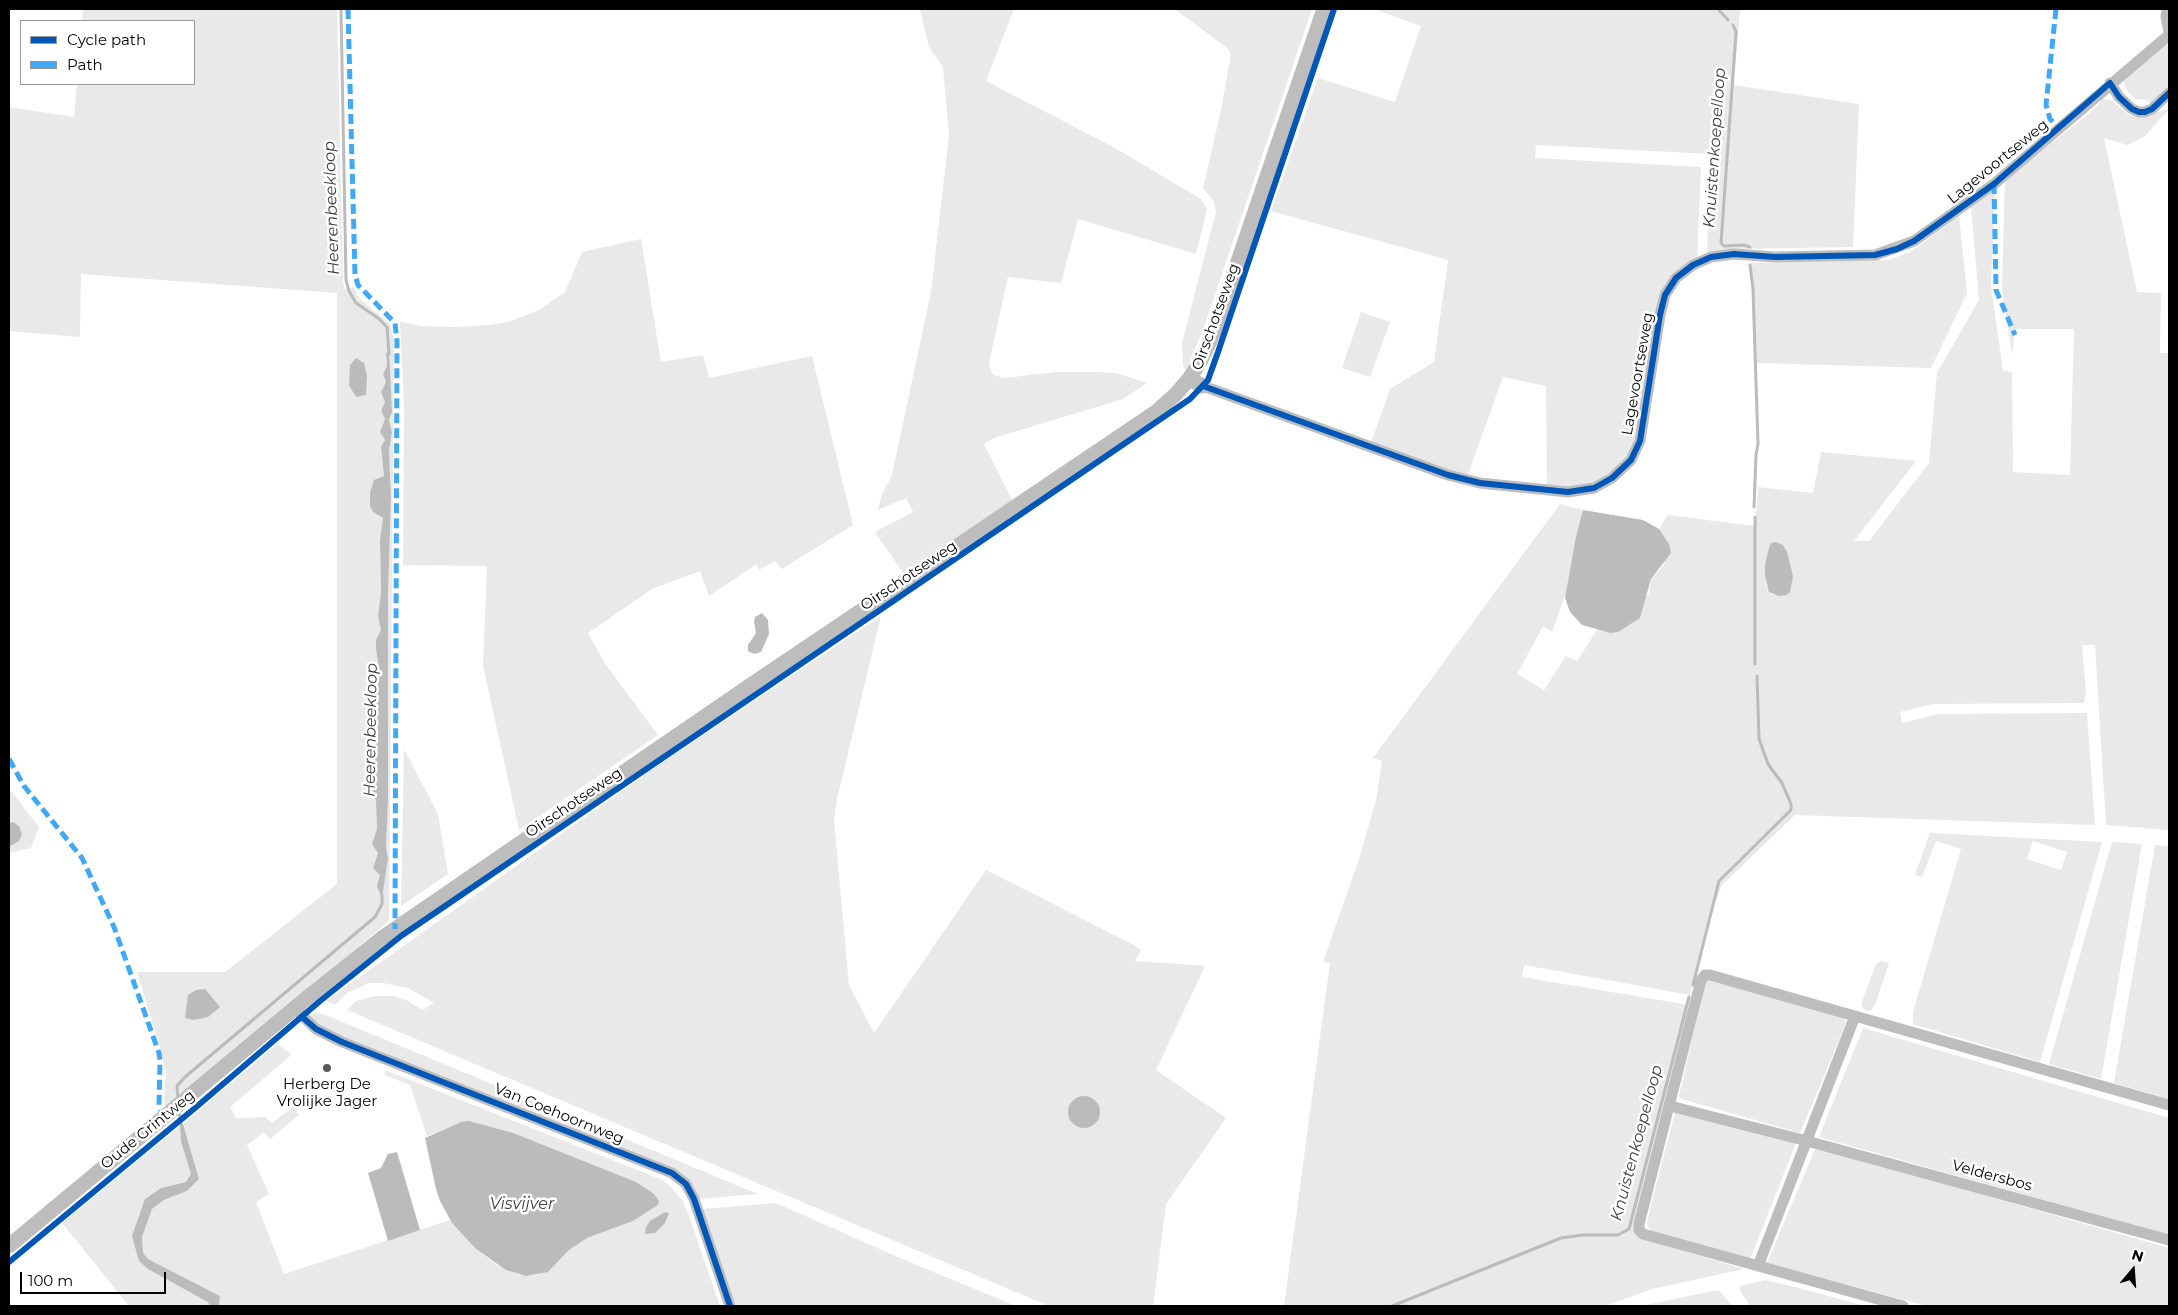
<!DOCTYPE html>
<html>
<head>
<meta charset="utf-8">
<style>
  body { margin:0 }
  #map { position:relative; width:2178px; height:1315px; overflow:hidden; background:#fff; font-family:Montserrat,sans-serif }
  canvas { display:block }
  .frame { position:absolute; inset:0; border:10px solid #000; pointer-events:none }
  .legend { position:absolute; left:20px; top:20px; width:175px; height:65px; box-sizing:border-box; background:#fff; border:1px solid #999; margin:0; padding:6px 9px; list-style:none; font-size:15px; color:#000 }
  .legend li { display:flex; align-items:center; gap:10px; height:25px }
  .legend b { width:25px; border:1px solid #999 }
  .north { position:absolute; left:2108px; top:1245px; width:50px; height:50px; -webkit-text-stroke:4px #fff; paint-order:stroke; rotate:18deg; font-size:14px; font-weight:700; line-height:20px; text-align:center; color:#000 }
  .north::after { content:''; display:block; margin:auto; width:18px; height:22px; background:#000; clip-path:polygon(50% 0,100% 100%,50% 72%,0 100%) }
  .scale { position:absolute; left:20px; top:1272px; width:146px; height:22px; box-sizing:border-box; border:2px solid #000; border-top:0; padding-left:6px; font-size:15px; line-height:18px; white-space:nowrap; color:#000; -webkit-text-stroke:4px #fff; paint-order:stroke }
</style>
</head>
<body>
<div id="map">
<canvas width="2178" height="1315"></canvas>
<div class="frame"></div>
<ul class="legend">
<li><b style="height:6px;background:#0057b8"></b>Cycle path</li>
<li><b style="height:6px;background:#3fa9f5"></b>Path</li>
</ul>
<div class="north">N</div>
<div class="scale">100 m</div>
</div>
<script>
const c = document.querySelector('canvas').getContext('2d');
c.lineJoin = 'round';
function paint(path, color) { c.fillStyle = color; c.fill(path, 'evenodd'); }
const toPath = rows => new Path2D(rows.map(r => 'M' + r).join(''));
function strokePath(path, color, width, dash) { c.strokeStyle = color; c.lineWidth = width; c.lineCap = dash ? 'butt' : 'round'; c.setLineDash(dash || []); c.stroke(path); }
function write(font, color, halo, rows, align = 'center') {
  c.font = font + ' Montserrat,sans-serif'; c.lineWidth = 5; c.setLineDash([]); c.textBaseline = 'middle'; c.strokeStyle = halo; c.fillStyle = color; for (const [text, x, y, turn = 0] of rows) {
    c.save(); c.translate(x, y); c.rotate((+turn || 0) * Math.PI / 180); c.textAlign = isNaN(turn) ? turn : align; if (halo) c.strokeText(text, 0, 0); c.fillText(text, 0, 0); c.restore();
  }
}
const green = toPath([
  [83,9,337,9,343,281,345,290,353,287,359,298,390,324,394,341,389,921,166,1108,164,1101,166,1076,161,1051,137,972,225,972,337,884,337,293,81,274,80,337,9,331,9,107,74,117,77,84,194,84,194,21,82,21],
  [388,351,392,412,389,420,392,432,389,451,391,497,388,597,388,800,386,848,388,858,373,868,378,853,372,844,377,829,376,802,369,776,371,757,378,737,376,696,380,675,376,649,376,640,382,630,378,616,381,593,380,540,383,518,373,512,384,476,381,448,385,440,380,432,385,419,381,411,385,402,381,392,386,382,383,374,387,366,386,353],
  [920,9,1014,9,986,81,1115,148,1201,199,1207,210,1196,254,1078,219,1061,283,1008,277,989,363,991,372,994,375,1004,378,1056,372,1095,372,1116,373,1147,383,1123,399,994,438,984,444,1012,500,903,573,875,532,913,512,906,498,878,510,882,494,892,475,931,292,949,135,943,67,929,47],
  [1175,9,1312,9,1203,330,1186,370,1183,366,1182,343,1216,212,1214,201,1203,188,1221,110,1231,54,1227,48],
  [1374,9,1740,9,1734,85,1859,104,1853,247,1735,249,1707,256,1710,154,1536,145,1535,158,1701,167,1697,261,1670,283,1640,439,1620,466,1594,483,1547,490,1546,386,1503,377,1467,477,1371,443,1390,389,1434,362,1448,260,1271,211,1318,78,1395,102,1421,26],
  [2169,38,2169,87,2152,104,2146,100,2135,99,2125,88,2124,78],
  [2102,99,2111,100,2129,115,2138,117,2169,109,2145,136,2127,145,2104,138,2137,292,2161,293,2160,353,2169,353,2169,830,2106,825,2095,645,2082,645,2086,692,2084,703,1933,704,1900,712,1902,723,1939,714,2087,713,2095,825,1795,815,1722,885,1715,903,1690,995,1524,965,1522,977,1689,1005,1642,1199,1643,1239,1744,1269,1652,1289,1605,1306,1284,1306,1330,963,1323,962,1359,859,1376,800,1382,761,1373,758,1560,504,1583,510,1576,536,1566,593,1552,632,1543,626,1517,674,1544,690,1566,656,1577,661,1597,630,1610,633,1649,594,1651,579,1664,565,1669,544,1659,529,1668,515,1755,526,1758,487,1813,493,1821,452,1916,461,1854,541,1869,541,1929,463,1937,373,1979,300,1971,206,1995,189,1991,286,2003,370,2012,372,2013,472,2070,475,2074,329,2015,329,2012,354,2002,288,2005,179,2081,120,2097,107],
  [1771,543,1786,595,1772,595,1766,585,1765,564],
  [1959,216,1967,293,1931,368,1757,363,1751,263,1889,260,1912,251],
  [641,239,661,362,703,355,709,378,812,356,853,525,782,569,775,561,759,570,757,564,709,596,700,571,652,589,588,633,606,665,658,735,519,830,483,665,487,566,403,565,404,404,400,322,422,326,456,327,490,325,511,321,539,310,565,292,582,252],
  [1361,312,1390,322,1370,377,1342,368],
  [881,616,837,799,834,820,849,985,874,1033,986,870,1134,945,1141,950,1135,961,1205,966,1156,1070,1226,1118,1166,1204,1153,1306,1049,1306,347,1010,356,1001,375,996,393,996,406,1000,423,1010,434,1003,408,988,383,983,369,983,347,993,335,1005,326,1001,670,757],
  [1095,1101,1099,1114,1068,1115,1071,1103],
  [404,749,438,814,448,874,401,906],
  [11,791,39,827,31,848,9,853,9,847,12,846,11,822,9,823,9,792],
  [1930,833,2102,842,2040,1062,1913,1024,1913,1012,1961,849,1936,841,1922,877,1915,875],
  [2033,841,2067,852,2061,870,2027,859],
  [2112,842,2142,844,2101,1079,2049,1064],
  [2155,845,2169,846,2169,1099,2114,1083],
  [1881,961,1889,963,1875,1005,1870,1011,1864,1010,1861,1004,1876,964],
  [1706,980,1842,1014,1846,1023,1800,1133,1682,1099,1679,1096],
  [316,1012,323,1014,758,1194,699,1199,687,1180,328,1032,309,1017],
  [1863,1028,2169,1118,2169,1235,1819,1137],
  [277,1044,291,1054,289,1057,230,1107,236,1118,265,1117,272,1123,293,1107,299,1115,270,1139,264,1132,247,1145,269,1194,256,1202,284,1274,450,1220,476,1249,495,1264,519,1275,538,1275,558,1262,569,1250,587,1238,633,1221,658,1205,461,1122,427,1136,410,1085,385,1075,385,1070,660,1179,670,1186,683,1201,689,1216,720,1306,219,1306,220,1296,148,1259,143,1253,142,1237,152,1209,164,1200,187,1191,199,1179,183,1124],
  [1676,1109,1796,1143,1750,1259,1651,1231,1648,1227,1647,1223,1653,1197],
  [180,1126,181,1142,191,1174,186,1182,161,1188,145,1199,139,1261,209,1302,210,1306,129,1306,62,1223],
  [1816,1147,2169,1248,2169,1306,1927,1306,1767,1263],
  [776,1203,900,1258,1016,1306,733,1306,702,1209],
  [1765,1280,1799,1288,1865,1306,1750,1306,1740,1290,1740,1286],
  [1720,1291,1732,1306,1641,1306,1713,1291]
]);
const water = toPath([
  [389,350,392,412,389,420,392,432,389,451,391,497,388,597,388,800,386,848,388,858,382,898,377,886,380,875,373,868,378,853,372,844,377,829,376,802,369,776,371,757,378,737,376,696,380,675,376,649,376,640,381,630,378,616,381,593,380,540,383,518,373,512,370,506,370,492,374,480,384,476,381,447,385,440,380,432,385,419,381,411,385,402,381,392,386,382,383,374,387,366,386,353],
  [356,358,364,363,367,376,366,395,356,397,349,385,350,365],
  [1583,510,1643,520,1659,529,1669,544,1671,553,1651,579,1640,618,1618,632,1610,633,1582,625,1570,612,1565,598,1576,536],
  [1776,542,1783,545,1787,552,1793,576,1790,592,1786,595,1779,596,1769,592,1765,576,1765,564,1769,548,1771,543],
  [762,613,768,620,769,634,761,652,754,654,748,651,748,645,756,633,754,622,755,617],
  [13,822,19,826,22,834,19,841,9,847,9,823],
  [205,989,220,1007,208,1017,194,1020,185,1018,188,995,196,990],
  '1068 1112a16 16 0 1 1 32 0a16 16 0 1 1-32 0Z',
  [469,1121,513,1133,636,1182,654,1194,659,1201,658,1205,633,1221,587,1238,569,1250,548,1272,526,1276,506,1270,476,1249,452,1223,440,1201,436,1189,425,1138,461,1122],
  [183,1124,199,1179,187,1191,164,1200,152,1209,142,1237,143,1253,148,1259,220,1296,219,1306,210,1306,208,1302,148,1269,139,1261,132,1236,145,1199,161,1188,186,1182,191,1174,181,1142,180,1126],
  [397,1152,420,1230,388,1241,368,1173,381,1168,388,1154],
  [665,1212,669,1213,665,1223,655,1233,645,1234,646,1227,650,1221]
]);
const stream = toPath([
  [341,9,346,280,349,291,356,303,378,318,387,327,389,354],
  [1718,9,1728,20],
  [1733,25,1736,32,1721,243,1724,246,1744,245,1750,247],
  [1750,265,1753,289,1758,444,1756,455,1754,507],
  [1755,664,1755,517],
  [1693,985,1719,881,1791,810,1791,804,1782,783,1768,764,1759,739,1757,676],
  [178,1101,177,1086,185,1077,375,917,382,904,382,895],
  [179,1112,182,1128],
  [1392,1306,1561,1238,1583,1235,1618,1235,1629,1229,1689,997]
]);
const minor = toPath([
  [2167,9,2166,17,2169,31],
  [2110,83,2119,97,2132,109,2139,112,2145,112,2152,109,2169,93],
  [1203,386,1448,475,1480,483,1568,492,1594,488,1612,478,1631,460,1640,441,1660,315,1665,295,1676,278,1693,265,1711,257,1734,254,1775,257,1875,255,1914,241,1994,184,2169,35],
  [294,1008,316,1029,342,1042,672,1173,686,1184,694,1199,730,1306],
  [1670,1106,1807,1141,2169,1240],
  [1758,1266,1855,1016],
  [1903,1306,1643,1234,1639,1230,1639,1224,1701,980,1705,975,1710,975,2169,1105]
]);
const tertiary = toPath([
  [1189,379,1203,386],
  [9,1246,308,997,382,938,748,687,1156,412,1176,394,1189,379,1201,360,1214,332,1324,9]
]);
const quiet = toPath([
  [348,9,355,275,358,285,395,323,397,341,395,929],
  [2056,9,2046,105,2050,119,2060,129],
  [1994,184,1996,290,2015,335],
  [9,759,24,786,82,858,114,927,159,1053,160,1060,159,1105,163,1118]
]);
const cycleway = toPath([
  [1203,386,1448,475,1480,483,1568,492,1594,488,1612,478,1631,460,1640,441,1660,315,1665,295,1676,278,1693,265,1711,257,1734,254,1775,257,1875,255,1897,249,1914,241,1994,184,2110,83,2119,97,2132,109,2139,112,2145,112,2152,109,2169,93],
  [302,1017,316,1029,342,1042,672,1173,686,1184,694,1199,730,1306],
  [9,1262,195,1108,320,1001,401,936,1190,399,1208,380,1218,352,1334,9]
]);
const markers = [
  [327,1068,5,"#595959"]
];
const streetNames = [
  ["Lagevoortseweg",1998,162,-39],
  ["Oirschotseweg",1216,317,-70],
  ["Lagevoortseweg",1638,374,-80],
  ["Oirschotseweg",909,576,-34],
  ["Oirschotseweg",574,803,-34],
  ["Van Coehoornweg",559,1114,22],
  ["Oude Grintweg",148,1130,-39],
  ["Veldersbos",1992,1176,15]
];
const poiNames = [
  ["Herberg De",327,1085],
  ["Vrolijke Jager",327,1102]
];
const waterNames = [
  ["Knuistenkoepelloop",1715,148,-86],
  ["Heerenbeekloop",332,208,-92],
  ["Heerenbeekloop",371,730,-89],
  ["Knuistenkoepelloop",1637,1143,-75],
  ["Visvijver",522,1204]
];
paint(green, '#e9e9e9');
paint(water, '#bbb');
strokePath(stream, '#bbb', 3);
strokePath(minor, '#bdbdbd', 11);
strokePath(tertiary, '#bdbdbd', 15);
strokePath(quiet, '#3fa9f5', 5, [10, 5]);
strokePath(cycleway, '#0057b8', 6);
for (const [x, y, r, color] of markers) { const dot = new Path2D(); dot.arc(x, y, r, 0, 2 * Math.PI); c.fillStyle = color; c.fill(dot); strokePath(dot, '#fff', 2); }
write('15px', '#000', '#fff', streetNames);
write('15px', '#000', '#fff', poiNames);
write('italic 16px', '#3f3f3f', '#fff', waterNames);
</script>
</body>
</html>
